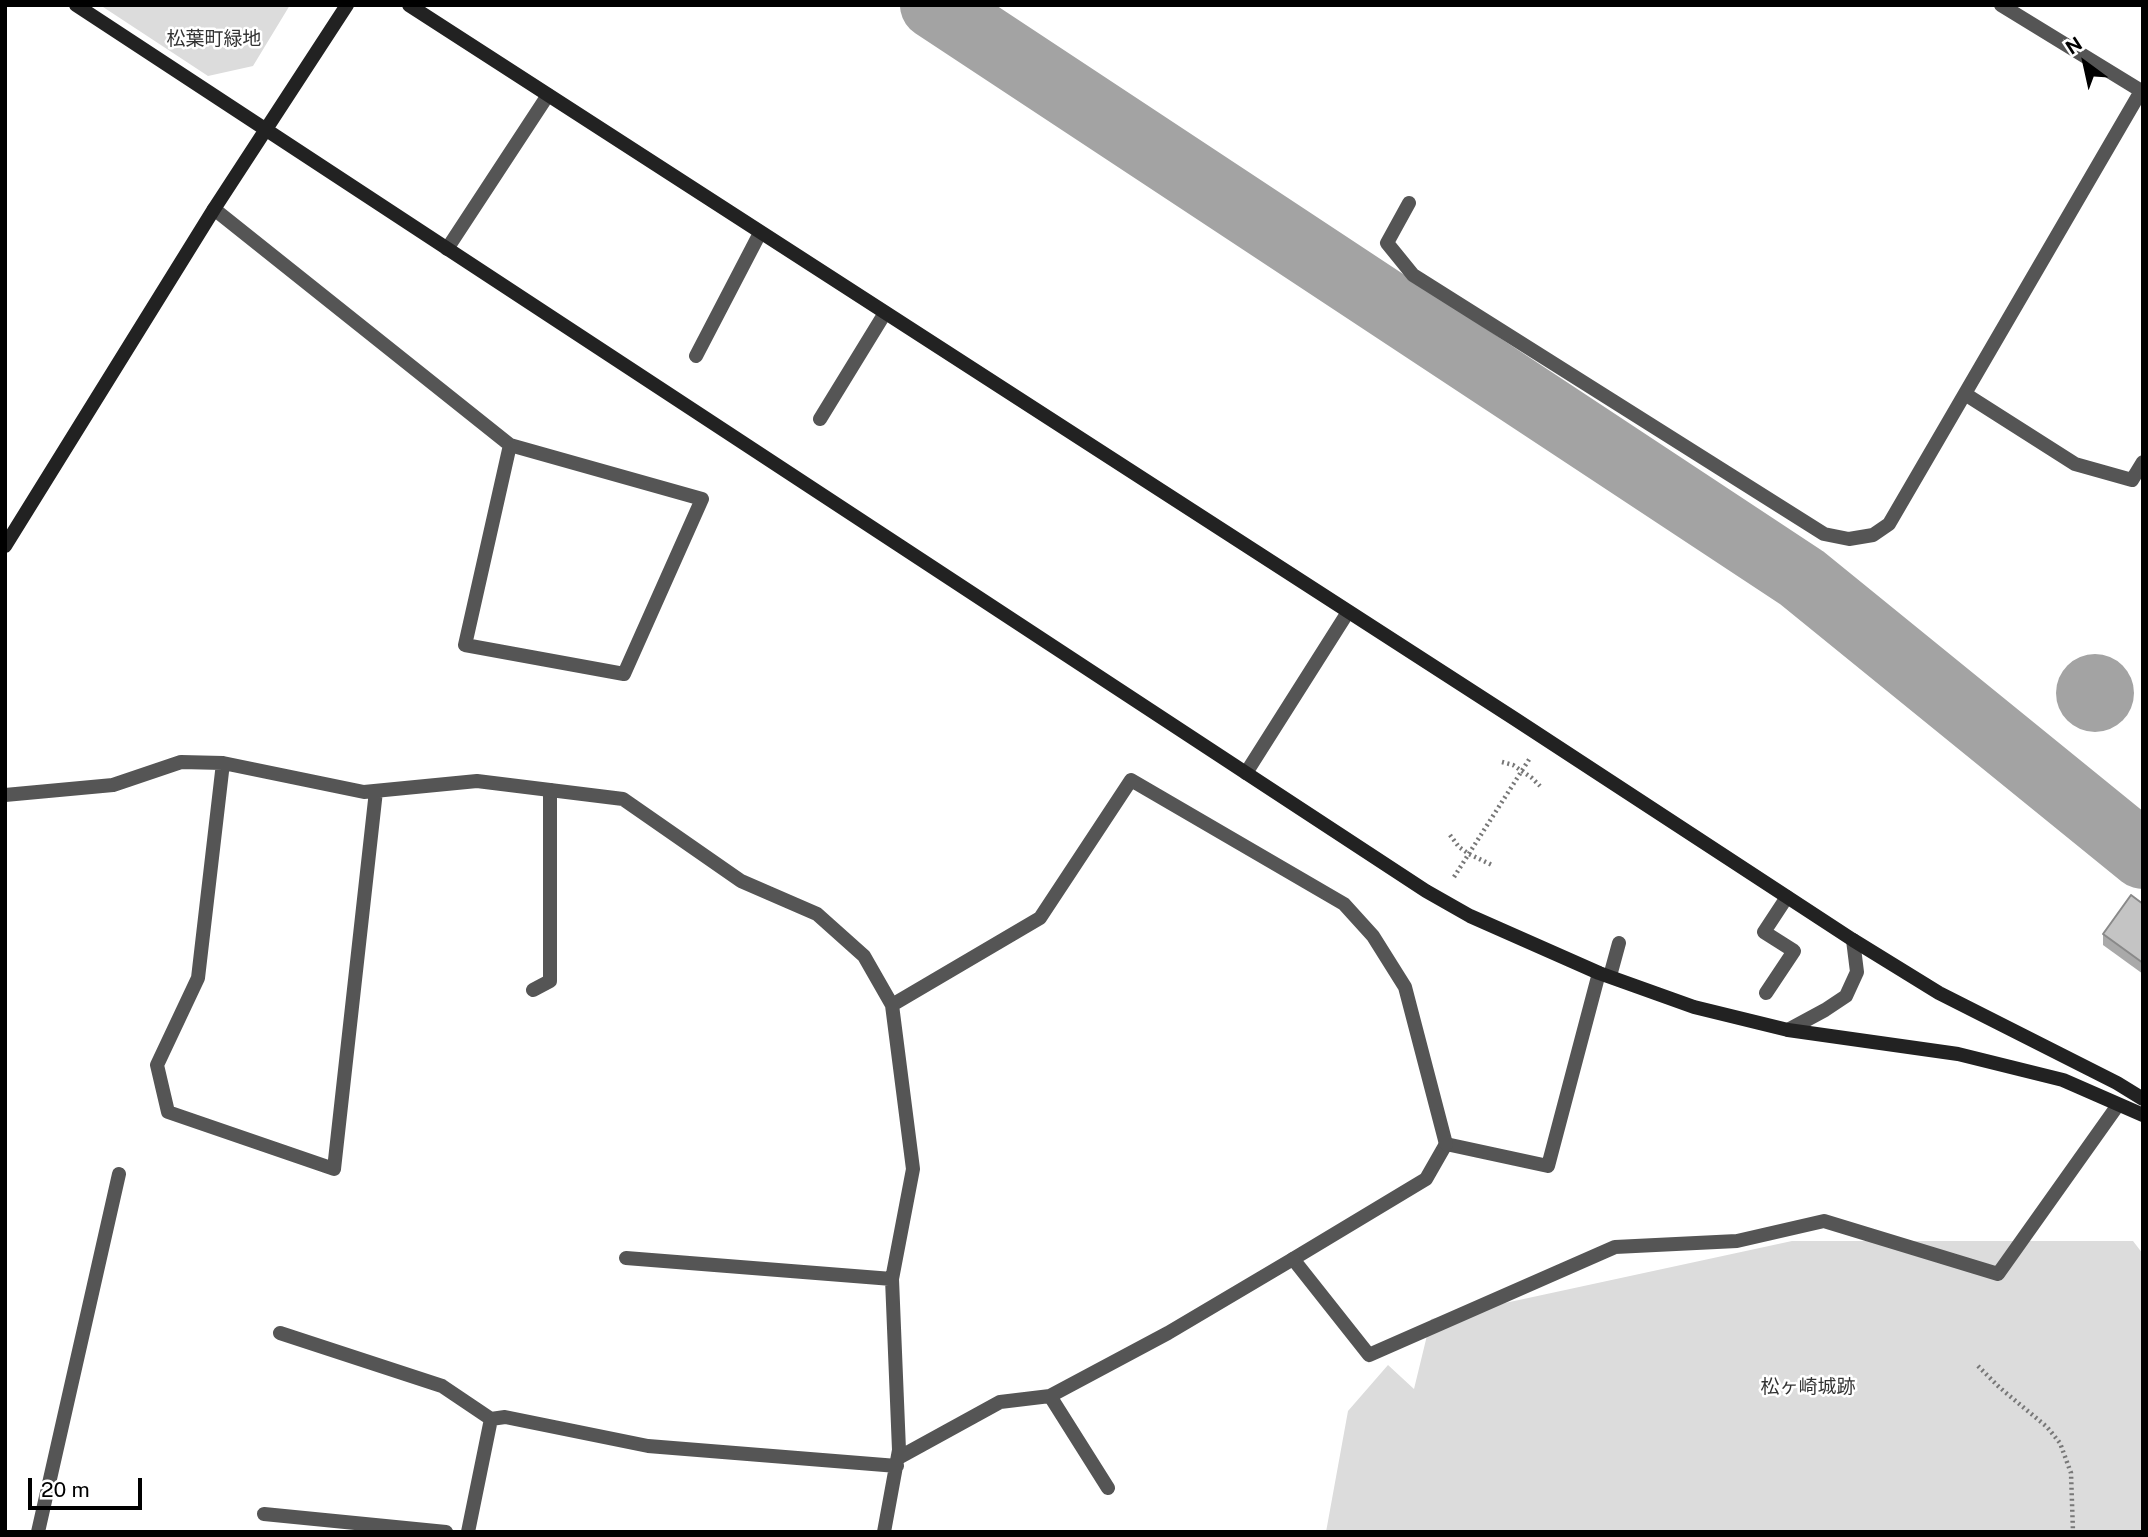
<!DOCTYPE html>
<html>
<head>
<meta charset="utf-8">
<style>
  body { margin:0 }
  #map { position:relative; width:2148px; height:1537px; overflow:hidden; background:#fff; font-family:"Public Sans",sans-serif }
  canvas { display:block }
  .frame { position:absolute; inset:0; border:7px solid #000; pointer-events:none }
  .north { position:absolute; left:2050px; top:28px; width:70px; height:70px; -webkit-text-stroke:5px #fff; paint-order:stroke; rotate:327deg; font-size:19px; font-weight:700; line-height:28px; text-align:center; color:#000 }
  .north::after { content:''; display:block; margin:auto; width:24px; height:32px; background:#000; clip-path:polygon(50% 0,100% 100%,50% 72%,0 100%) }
  .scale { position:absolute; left:28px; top:1478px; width:114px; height:32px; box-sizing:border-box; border:4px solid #000; border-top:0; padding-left:9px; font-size:21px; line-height:24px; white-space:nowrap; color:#000; -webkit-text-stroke:5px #fff; paint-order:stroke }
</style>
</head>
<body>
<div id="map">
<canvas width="2148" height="1537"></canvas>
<div class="frame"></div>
<div class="north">N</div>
<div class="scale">20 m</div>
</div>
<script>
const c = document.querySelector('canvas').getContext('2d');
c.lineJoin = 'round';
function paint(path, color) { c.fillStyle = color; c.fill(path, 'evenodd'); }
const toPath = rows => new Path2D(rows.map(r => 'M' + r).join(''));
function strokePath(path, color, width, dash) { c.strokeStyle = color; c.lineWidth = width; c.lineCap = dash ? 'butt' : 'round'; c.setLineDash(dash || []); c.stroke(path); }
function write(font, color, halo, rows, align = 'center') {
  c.font = font + ' "Public Sans","Noto Sans JP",sans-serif'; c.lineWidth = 5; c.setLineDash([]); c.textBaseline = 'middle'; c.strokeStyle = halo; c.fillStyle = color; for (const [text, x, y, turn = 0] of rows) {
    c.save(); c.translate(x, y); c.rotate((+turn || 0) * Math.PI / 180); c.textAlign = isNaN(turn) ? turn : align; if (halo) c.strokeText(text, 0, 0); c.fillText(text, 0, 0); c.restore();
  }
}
const green = toPath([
  [100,5,290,5,253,66,208,76],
  [1792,1241,2133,1241,2143,1254,2143,1532,1326,1532,1348,1411,1388,1365,1414,1389,1431,1319]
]);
const water = toPath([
  '2056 693a39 39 0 1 1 78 0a39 39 0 1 1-78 0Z'
]);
const river = toPath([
  [934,5,1802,578,2143,855]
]);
const path = toPath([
  [1502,762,1513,765,1532,778,1540,786],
  [1450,835,1459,847,1469,854,1492,865],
  [1454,877,1530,758],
  [1978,1366,1999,1387,2047,1427,2060,1443,2071,1473,2073,1532]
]);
const lane = toPath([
  [2001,5,2143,92],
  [1409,203,1387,243,1413,275,1824,534,1849,539,1873,535,1889,524,2141,91],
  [447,249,548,95],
  [696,356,760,233],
  [1965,394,2075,464,2132,480,2143,462],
  [820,419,885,313],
  [1246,773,1348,612],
  [1599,973,1548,1166,1446,1144,1426,1179,1293,1259,1369,1355,1615,1247,1737,1241,1824,1221,1998,1274,2118,1105],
  [1610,976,1619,943],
  [533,990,550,981,550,790],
  [1766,993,1794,951,1764,932,1787,897]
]);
const street = toPath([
  [214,209,510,445,465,645,624,674,702,499,510,445],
  [223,763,198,978,157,1065,168,1112,334,1169,376,791],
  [5,795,113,785,181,762,223,763,364,792,477,781,623,799,741,881,817,914,864,956,892,1005,913,1169,892,1279,899,1450,884,1532],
  [892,1005,1040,918,1131,780,1344,904,1373,936,1405,987,1446,1144],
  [1788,1030,1825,1010,1846,996,1857,972,1853,940],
  [626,1258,892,1279],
  [280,1333,442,1386,491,1419],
  [1050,1396,1108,1488],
  [898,1458,1000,1402,1050,1396,1168,1333,1293,1259],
  [264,1514,446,1532],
  [38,1532,119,1174],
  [468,1532,491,1419,505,1417,648,1446,897,1466]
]);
const secondary = toPath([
  [76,5,1246,773,1426,891,1470,916,1599,973,1694,1007,1788,1030,1958,1054,2063,1080,2143,1115],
  [409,5,1515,719,1853,940,1939,993,2117,1083,2143,1099],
  [5,546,214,209,347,5]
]);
const wall = toPath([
  [2143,904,2143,974,2103,945,2103,934]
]);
const building = toPath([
  [2131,895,2143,904,2143,963,2103,934,2131,895]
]);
const parkNames = [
  ["松葉町緑地",214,39],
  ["松ヶ崎城跡",1808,1387]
];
paint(green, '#dcdcdc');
paint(water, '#a3a3a3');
strokePath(river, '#a3a3a3', 68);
strokePath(path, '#777', 4.5, [2, 3.5]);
strokePath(lane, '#555', 14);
strokePath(street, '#555', 14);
strokePath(secondary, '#222', 14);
paint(wall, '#a9a9a9');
paint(building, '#c4c4c4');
strokePath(building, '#898989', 2);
write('19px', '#333', '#fff', parkNames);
</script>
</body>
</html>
